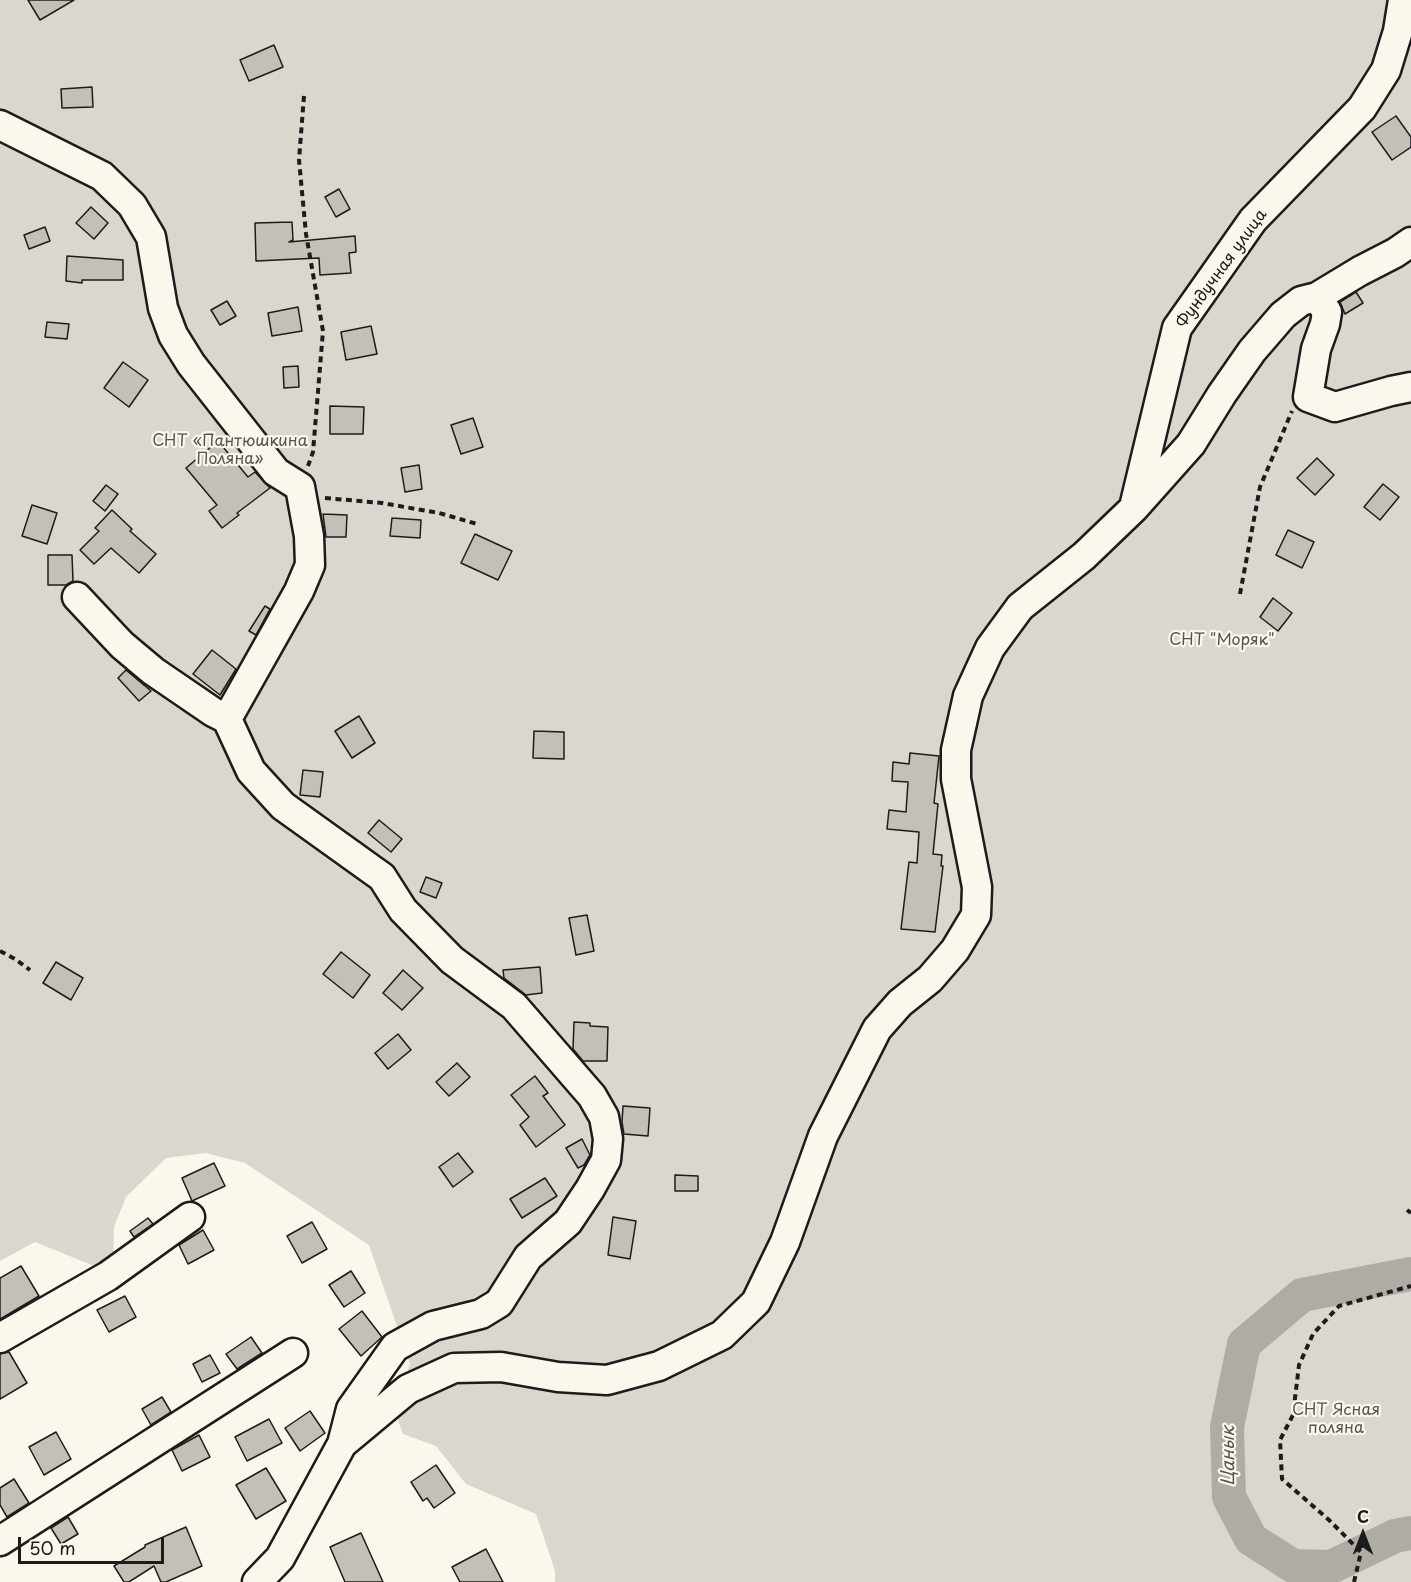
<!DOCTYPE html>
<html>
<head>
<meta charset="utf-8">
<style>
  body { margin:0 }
  #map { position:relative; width:1411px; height:1582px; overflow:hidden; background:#fbf7ec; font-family:"Playpen Sans",sans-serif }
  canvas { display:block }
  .north { position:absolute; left:1333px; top:1504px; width:60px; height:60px; -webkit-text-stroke:4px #fbf7ec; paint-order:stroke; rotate:0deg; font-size:16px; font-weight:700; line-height:24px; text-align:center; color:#1c1c1c }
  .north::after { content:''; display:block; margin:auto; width:21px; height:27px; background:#1c1c1c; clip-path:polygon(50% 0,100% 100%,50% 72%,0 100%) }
  .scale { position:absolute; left:18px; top:1537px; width:146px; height:27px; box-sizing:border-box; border:3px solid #1c1c1c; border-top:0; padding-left:8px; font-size:18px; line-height:21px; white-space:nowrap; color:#1c1c1c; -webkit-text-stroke:4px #fbf7ec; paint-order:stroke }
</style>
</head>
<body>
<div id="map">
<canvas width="1411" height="1582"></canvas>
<div class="north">С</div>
<div class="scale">50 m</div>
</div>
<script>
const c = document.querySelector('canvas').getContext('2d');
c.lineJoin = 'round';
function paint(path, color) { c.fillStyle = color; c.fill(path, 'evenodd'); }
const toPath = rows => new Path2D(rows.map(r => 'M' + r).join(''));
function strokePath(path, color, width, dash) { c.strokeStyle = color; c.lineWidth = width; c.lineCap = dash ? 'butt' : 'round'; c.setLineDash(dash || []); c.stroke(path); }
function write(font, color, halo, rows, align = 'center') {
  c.font = font + ' "Playpen Sans",sans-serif'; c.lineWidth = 4.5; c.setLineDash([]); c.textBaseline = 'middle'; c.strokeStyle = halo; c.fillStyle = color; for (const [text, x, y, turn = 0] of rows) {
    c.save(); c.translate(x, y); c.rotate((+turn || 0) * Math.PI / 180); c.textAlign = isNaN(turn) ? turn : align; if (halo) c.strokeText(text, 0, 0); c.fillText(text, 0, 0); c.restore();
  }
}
const green = toPath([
  [0,0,1411,0,1411,1582,555,1582,555,1571,536,1514,466,1484,436,1446,403,1434,395,1412,410,1364,369,1245,245,1163,206,1153,166,1158,126,1197,114,1227,113,1263,99,1268,35,1242,0,1261]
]);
const river = toPath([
  [1411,1274,1302,1295,1244,1344,1227,1427,1229,1497,1251,1539,1293,1566,1331,1567,1395,1536,1411,1533]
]);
const building = toPath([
  [28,0,74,0,40,20,28,0],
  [274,45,283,67,249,81,240,60,274,45],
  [92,87,93,107,62,108,61,89,92,87],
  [1396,116,1411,137,1411,147,1392,160,1372,132,1396,116],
  [339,189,350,209,336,217,325,197,339,189],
  [91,207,108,223,94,239,76,223,91,207],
  [292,222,293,240,289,242,355,236,356,252,349,253,351,273,320,275,319,258,256,261,255,223,292,222],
  [45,227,50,241,29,249,24,235,45,227],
  [67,256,123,260,123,280,82,280,82,283,66,281,67,256],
  [1356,292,1363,303,1345,314,1340,302,1356,292],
  [227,301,236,316,220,325,211,310,227,301],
  [298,307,302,331,272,336,268,313,298,307],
  [47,322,69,324,67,339,45,337,47,322],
  [371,326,377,354,346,360,341,332,371,326],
  [123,362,148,380,129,407,104,388,123,362],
  [298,366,299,387,284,388,283,367,298,366],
  [330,406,364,407,363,434,330,434,330,406],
  [473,418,483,447,461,454,451,425,473,418],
  [218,441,248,477,255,472,270,488,237,513,239,515,222,528,209,511,217,505,186,468,218,441],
  [1317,458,1334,475,1315,495,1297,478,1317,458],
  [419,465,422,489,405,492,401,468,419,465],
  [1383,484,1399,497,1380,520,1364,507,1383,484],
  [106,485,118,494,105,511,93,501,106,485],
  [32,505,57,513,47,544,22,536,32,505],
  [112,510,132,529,130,531,156,554,139,573,111,548,94,564,80,550,99,531,95,528,112,510],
  [323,514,347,515,346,537,326,537,323,514],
  [392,518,421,520,420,538,390,536,392,518],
  [1288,530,1314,542,1302,568,1276,555,1288,530],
  [475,534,512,551,498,580,461,563,475,534],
  [48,555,72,555,73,581,66,585,48,585,48,555],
  [1273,598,1292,613,1278,631,1260,617,1273,598],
  [265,606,270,609,256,635,249,631,265,606],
  [212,650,236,669,220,695,193,674,212,650],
  [126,670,151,691,139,701,118,678,126,670],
  [359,716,375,743,352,758,335,731,359,716],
  [534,731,564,732,564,759,533,758,534,731],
  [910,753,939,756,934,803,938,804,933,854,942,855,941,866,943,866,935,932,901,929,909,862,917,863,919,832,887,829,889,810,906,812,908,782,892,781,893,762,909,764,910,753],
  [303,770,323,772,320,797,300,795,303,770],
  [379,820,402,839,391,852,368,833,379,820],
  [426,877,442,883,436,898,420,892,426,877],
  [587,915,594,951,576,955,569,918,587,915],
  [341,952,370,975,353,998,323,974,341,952],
  [56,962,83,978,71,1000,43,983,56,962],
  [540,967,542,993,526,995,504,978,503,970,540,967],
  [403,970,423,988,402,1010,383,993,403,970],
  [574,1022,590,1023,590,1026,608,1027,607,1061,583,1061,573,1049,574,1022],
  [398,1034,411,1050,388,1069,375,1053,398,1034],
  [457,1063,470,1077,449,1096,436,1082,457,1063],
  [535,1076,548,1093,543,1096,565,1125,536,1147,520,1125,529,1117,511,1095,535,1076],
  [623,1106,650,1108,648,1136,624,1134,622,1122,623,1106],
  [582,1139,590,1155,584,1165,578,1168,566,1148,582,1139],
  [458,1153,473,1172,453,1187,439,1167,458,1153],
  [214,1163,225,1186,192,1201,182,1178,214,1163],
  [675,1175,698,1176,698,1191,675,1191,675,1175],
  [545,1178,557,1196,522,1218,510,1199,545,1178],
  [613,1217,636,1221,630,1259,608,1255,613,1217],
  [148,1218,153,1224,134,1237,130,1231,148,1218],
  [312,1222,327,1249,302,1263,287,1236,312,1222],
  [203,1230,214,1250,188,1264,179,1245,203,1230],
  [21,1266,39,1296,0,1319,0,1278,21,1266],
  [351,1271,365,1293,344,1307,329,1285,351,1271],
  [125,1296,136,1317,109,1332,97,1310,125,1296],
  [362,1311,382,1337,361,1356,339,1329,362,1311],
  [251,1337,262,1353,237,1369,226,1354,251,1337],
  [9,1352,27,1383,0,1399,0,1354,9,1352],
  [210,1355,220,1373,202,1382,193,1364,210,1355],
  [162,1397,171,1412,151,1425,142,1409,162,1397],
  [310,1411,325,1433,300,1451,285,1428,310,1411],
  [269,1419,282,1443,247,1461,235,1437,269,1419],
  [56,1432,71,1459,44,1475,29,1447,56,1432],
  [199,1435,210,1457,182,1471,172,1450,199,1435],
  [436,1465,455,1493,434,1508,427,1498,423,1501,411,1482,436,1465],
  [266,1468,286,1501,256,1519,236,1485,266,1468],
  [14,1479,29,1503,7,1517,0,1505,0,1488,14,1479],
  [68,1517,78,1534,61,1544,51,1528,68,1517],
  [186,1527,202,1566,166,1582,161,1582,154,1566,129,1582,124,1582,114,1566,145,1547,145,1545,186,1527],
  [361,1533,383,1582,345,1582,330,1547,361,1533],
  [486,1549,503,1582,460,1582,452,1567,486,1549]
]);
const path = toPath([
  [304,96,299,160,306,234,323,331,313,452,308,466],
  [325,498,382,503,439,513,477,524],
  [1240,594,1260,487,1292,411],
  [0,951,15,959,30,970],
  [1407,1210,1411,1213],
  [1354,1582,1361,1552,1329,1520,1282,1479,1280,1440,1293,1415,1299,1365,1313,1334,1339,1306,1411,1286]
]);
const minor = toPath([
  [0,125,102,176,132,205,151,237,163,308,173,335,191,364,276,472,300,487,309,536,310,565,299,591,227,719,251,771,283,806,382,877,403,910,452,960,514,1006,592,1096,604,1117,608,1139,606,1160,590,1189,568,1222,528,1257,499,1303,481,1314,433,1326,395,1347,351,1409,342,1444,280,1558,257,1582],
  [1317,297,1360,271,1395,253,1411,242],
  [1135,503,1177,328,1253,220,1362,108,1386,70,1398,31,1403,0],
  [77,597,122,645,153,671,213,712,227,719],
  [0,1338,108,1276,190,1217],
  [342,1444,408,1389,454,1368,501,1367,558,1377,607,1380,659,1366,722,1335,756,1302,785,1242,823,1136,877,1029,900,1003,930,979,955,950,976,915,977,887,956,779,956,750,968,696,990,648,1020,607,1084,556,1134,508,1191,444,1222,394,1252,351,1283,315,1301,301,1317,297,1327,312,1325,324,1316,349,1308,397,1335,407,1391,391,1411,387],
  [0,1541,293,1353]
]);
const streetNames = [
  ["Фундучная улица",1222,269,-54]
];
const parkNames = [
  ["СНТ «Пантюшкина",230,442],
  ["Поляна»",230,460],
  ["СНТ \"Моряк\"",1222,641],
  ["СНТ Ясная",1336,1411],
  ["поляна",1336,1429]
];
const waterNames = [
  ["Цанык",1229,1456,-90]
];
paint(green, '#dad7ce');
strokePath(river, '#afaca5', 34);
paint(building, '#c3c0b8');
strokePath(building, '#1c1c1c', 1.5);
strokePath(minor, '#1c1c1c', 33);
strokePath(path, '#1c1c1c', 4, [6, 4.5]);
strokePath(minor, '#fbf7ec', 28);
write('16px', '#1c1c1c', '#fbf7ec', streetNames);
write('16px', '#555451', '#fbf7ec', parkNames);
write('italic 18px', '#575653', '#fbf7ec', waterNames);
</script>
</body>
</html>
